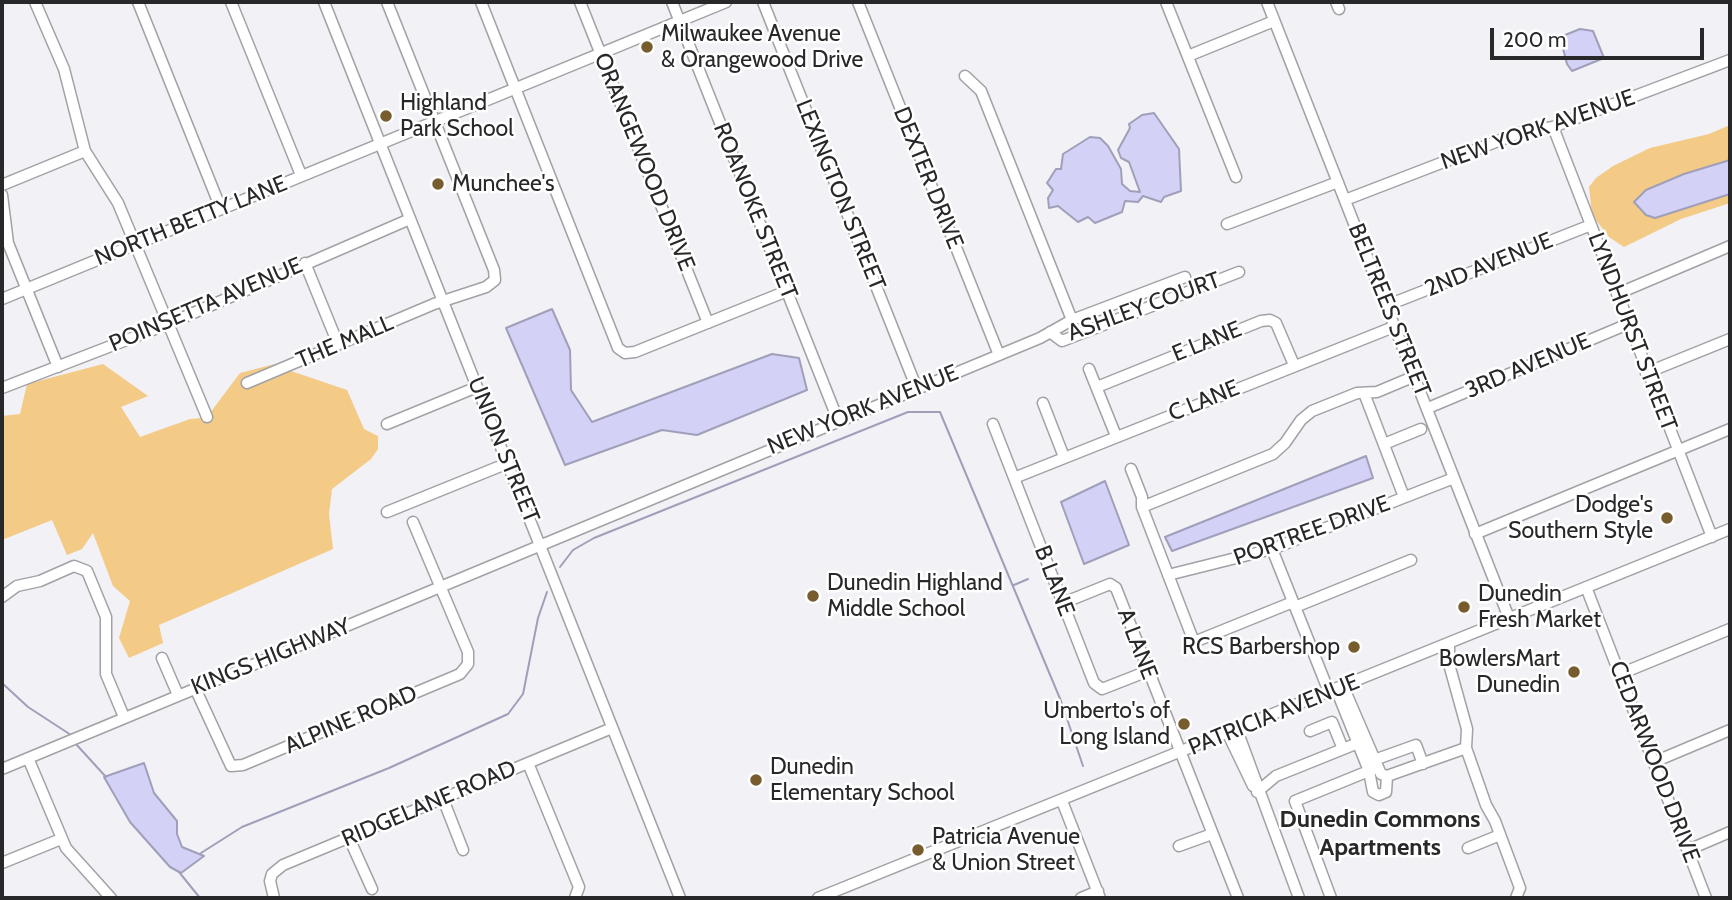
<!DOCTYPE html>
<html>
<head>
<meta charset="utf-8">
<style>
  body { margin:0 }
  #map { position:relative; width:1732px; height:900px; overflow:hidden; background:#f1f1f6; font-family:Cabin,sans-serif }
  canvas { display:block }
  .frame { position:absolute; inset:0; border:4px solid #28282a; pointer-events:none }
  .scale { position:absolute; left:1490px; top:28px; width:214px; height:32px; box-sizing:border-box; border:4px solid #28282a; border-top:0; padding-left:9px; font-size:21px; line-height:24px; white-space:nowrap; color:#28282a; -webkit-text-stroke:5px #fff; paint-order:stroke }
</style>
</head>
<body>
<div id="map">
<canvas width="1732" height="900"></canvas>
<div class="frame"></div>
<div class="scale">200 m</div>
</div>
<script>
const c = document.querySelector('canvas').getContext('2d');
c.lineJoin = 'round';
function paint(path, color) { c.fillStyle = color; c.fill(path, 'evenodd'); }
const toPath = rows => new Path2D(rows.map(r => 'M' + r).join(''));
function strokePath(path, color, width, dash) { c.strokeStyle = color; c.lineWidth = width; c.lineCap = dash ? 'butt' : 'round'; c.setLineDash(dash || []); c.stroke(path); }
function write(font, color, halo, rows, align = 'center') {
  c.font = font + ' Cabin,sans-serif'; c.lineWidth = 5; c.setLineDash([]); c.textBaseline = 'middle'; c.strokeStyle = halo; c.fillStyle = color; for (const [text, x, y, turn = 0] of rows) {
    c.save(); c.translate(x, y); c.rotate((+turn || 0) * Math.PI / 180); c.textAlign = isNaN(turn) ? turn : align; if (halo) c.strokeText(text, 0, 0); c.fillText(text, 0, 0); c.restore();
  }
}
const green = toPath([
  [1730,125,1730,160,1684,174,1646,190,1655,218,1730,194,1730,203,1681,219,1624,247,1609,237,1592,215,1589,187,1596,178,1613,166,1650,148,1709,134],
  [103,364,148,396,121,407,140,437,190,419,202,418,205,422,211,419,210,413,240,373,275,364,278,366,242,381,245,387,288,370,347,390,364,429,378,436,378,449,371,459,332,489,329,514,333,549,159,625,163,643,129,658,119,638,130,601,113,586,93,533,82,549,67,555,52,520,2,540,2,416,20,414,27,384]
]);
const water = toPath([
  [1580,29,1593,31,1604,58,1572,71,1567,64,1560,37,1580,29],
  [1154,113,1179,149,1181,191,1164,197,1161,202,1143,196,1138,202,1125,201,1122,212,1095,223,1088,217,1078,222,1058,206,1049,208,1048,198,1053,190,1047,183,1056,169,1061,169,1063,154,1090,137,1100,138,1108,146,1121,169,1122,184,1130,191,1140,192,1129,162,1121,158,1118,150,1130,128,1129,124,1142,115,1154,113],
  [1730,160,1730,194,1655,218,1646,215,1634,202,1646,190,1684,174,1730,160],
  [552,309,570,350,571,390,592,422,772,354,799,358,807,390,697,435,662,430,565,465,506,328,552,309],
  [1366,456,1373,478,1172,551,1165,537,1366,456],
  [1105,481,1129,545,1084,564,1061,502,1105,481],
  [144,763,154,793,177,821,177,834,182,847,204,856,181,873,170,867,130,822,104,777,144,763]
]);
const stream = toPath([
  [560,567,573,550,594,538,908,412,940,412,1061,701,1083,766],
  [1014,585,1028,579],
  [2,683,28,707,71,735],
  [75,743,106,777],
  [201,853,242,827,389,768,508,714,523,694,538,618,547,592],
  [179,872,200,898]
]);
const minor = toPath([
  [35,2,64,69,85,151,118,203,207,417],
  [138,2,221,209],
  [231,2,301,175],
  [324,2,680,898],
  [481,2,618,348,625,353,635,352,787,291],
  [580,2,708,323],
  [672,2,838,420],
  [763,2,917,389],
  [858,2,999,355],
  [1166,2,1236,177],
  [1267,2,1509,618],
  [1336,2,1339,9],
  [1188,56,1274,21],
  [965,76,981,91,1072,320],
  [1553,127,1712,537],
  [2,185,85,151],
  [2,195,8,243,58,367],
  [1345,200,1519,133,1553,127,1730,60],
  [1227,224,1338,182],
  [305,263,338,344],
  [1617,294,1730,246],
  [2,299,726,2],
  [1388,305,1591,225],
  [1050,332,1062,341,1239,272],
  [1089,369,1116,436],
  [1646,373,1730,339],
  [247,383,434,304,486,287,495,280,494,270,387,2],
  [1097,387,1261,321,1270,320,1276,323,1294,365],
  [2,388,168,324,410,219],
  [1364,393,1404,497],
  [1043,403,1064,457],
  [1428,408,1628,324],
  [387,424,477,387],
  [993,424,1094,683,1102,689,1148,671],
  [1384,444,1421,429],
  [1131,469,1142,497,1142,507,1194,642,1293,602],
  [1014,478,1396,326],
  [1142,507,1273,454,1285,443,1301,420,1312,411,1357,393,1377,392,1415,376],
  [387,512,508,463],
  [1475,534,1730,429],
  [1272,549,1329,692],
  [1168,575,1272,549,1454,478],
  [1586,587,1706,898],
  [2,597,17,586,40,581,74,566,87,571,106,617,106,674,124,717],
  [1063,603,1110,584,1116,588,1238,898],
  [1295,607,1411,560],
  [1449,643,1449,664,1467,729,1466,748,1486,805,1495,821,1520,888,1516,898],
  [162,658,178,695],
  [1620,674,1730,629],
  [1343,686,1381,774,1387,776,1466,748],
  [195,688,231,766,243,765,460,674,468,664,468,652,413,522],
  [1336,689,1369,771,1373,792,1379,795,1386,792,1387,776],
  [1237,730,1299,898],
  [1310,731,1332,722,1343,749],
  [1228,734,1253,786],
  [28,758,66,848,111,898],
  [1374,760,1416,745,1423,764],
  [1654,762,1730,730],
  [528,763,579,887,575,898],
  [2,769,1040,338,1072,320,1185,277],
  [1257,792,1276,776,1363,741],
  [443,799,463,850],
  [1062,801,1100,898],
  [349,838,372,889],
  [1179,846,1212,834],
  [1468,848,1500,835],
  [1688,850,1730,832],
  [2,863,61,839],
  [274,898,270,881,272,874,283,865,612,728],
  [818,898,1730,529],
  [1081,898,1098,891],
  [1331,898,1295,801,1376,768]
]);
const markers = [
  [647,47,7,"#775c2e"],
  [386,116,7,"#775c2e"],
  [438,184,7,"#775c2e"],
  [1667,518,7,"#775c2e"],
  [813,596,7,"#775c2e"],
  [1464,607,7,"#775c2e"],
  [1354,647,7,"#775c2e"],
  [1574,672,7,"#775c2e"],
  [1184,724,7,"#775c2e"],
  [756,780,7,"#775c2e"],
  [918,850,7,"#775c2e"]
];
const poiNames = [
  ["Milwaukee Avenue",661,34],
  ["& Orangewood Drive",661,60],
  ["Highland",400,103],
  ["Park School",400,129],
  ["Munchee's",452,184],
  ["Dodge's",1653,505,"right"],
  ["Southern Style",1653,531,"right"],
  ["Dunedin Highland",827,583],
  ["Middle School",827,609],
  ["Dunedin",1478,594],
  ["Fresh Market",1478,620],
  ["RCS Barbershop",1340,647,"right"],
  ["BowlersMart",1560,659,"right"],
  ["Dunedin",1560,685,"right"],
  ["Umberto's of",1170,711,"right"],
  ["Long Island",1170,737,"right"],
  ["Dunedin",770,767],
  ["Elementary School",770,793],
  ["Patricia Avenue",932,837],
  ["& Union Street",932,863]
];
const streetNames = [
  ["NEW YORK AVENUE",1538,130,-19],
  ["ORANGEWOOD DRIVE",644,162,68],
  ["DEXTER DRIVE",928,178,68],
  ["LEXINGTON STREET",840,195,68],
  ["ROANOKE STREET",755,211,68],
  ["NORTH BETTY LANE",191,221,-22],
  ["2ND AVENUE",1489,265,-22],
  ["POINSETTA AVENUE",206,305,-23],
  ["ASHLEY COURT",1144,307,-20],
  ["BELTREES STREET",1389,310,68],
  ["LYNDHURST STREET",1632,332,69],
  ["THE MALL",345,342,-23],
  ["E LANE",1207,342,-22],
  ["3RD AVENUE",1528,366,-23],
  ["C LANE",1204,401,-22],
  ["NEW YORK AVENUE",863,410,-22],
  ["UNION STREET",503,450,68],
  ["PORTREE DRIVE",1312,531,-20],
  ["B LANE",1054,581,69],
  ["A LANE",1137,644,69],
  ["KINGS HIGHWAY",271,657,-22],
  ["PATRICIA AVENUE",1274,715,-22],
  ["ALPINE ROAD",351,720,-23],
  ["CEDARWOOD DRIVE",1654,762,69],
  ["RIDGELANE ROAD",429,804,-23]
];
const neighbourhoodNames = [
  ["Dunedin Commons",1380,820],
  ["Apartments",1380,848]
];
paint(green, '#f3ca86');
paint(water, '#d3d2f6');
strokePath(water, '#a09fb9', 2);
strokePath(stream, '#a09fb9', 2);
strokePath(minor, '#a2a2a6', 13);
strokePath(minor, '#fff', 10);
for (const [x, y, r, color] of markers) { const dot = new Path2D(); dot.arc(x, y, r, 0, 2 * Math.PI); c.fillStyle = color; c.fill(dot); strokePath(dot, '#fff', 2.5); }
write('23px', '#28282a', '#fff', poiNames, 'left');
write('23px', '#28282a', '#fff', streetNames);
write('bold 24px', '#28282a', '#fff', neighbourhoodNames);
</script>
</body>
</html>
